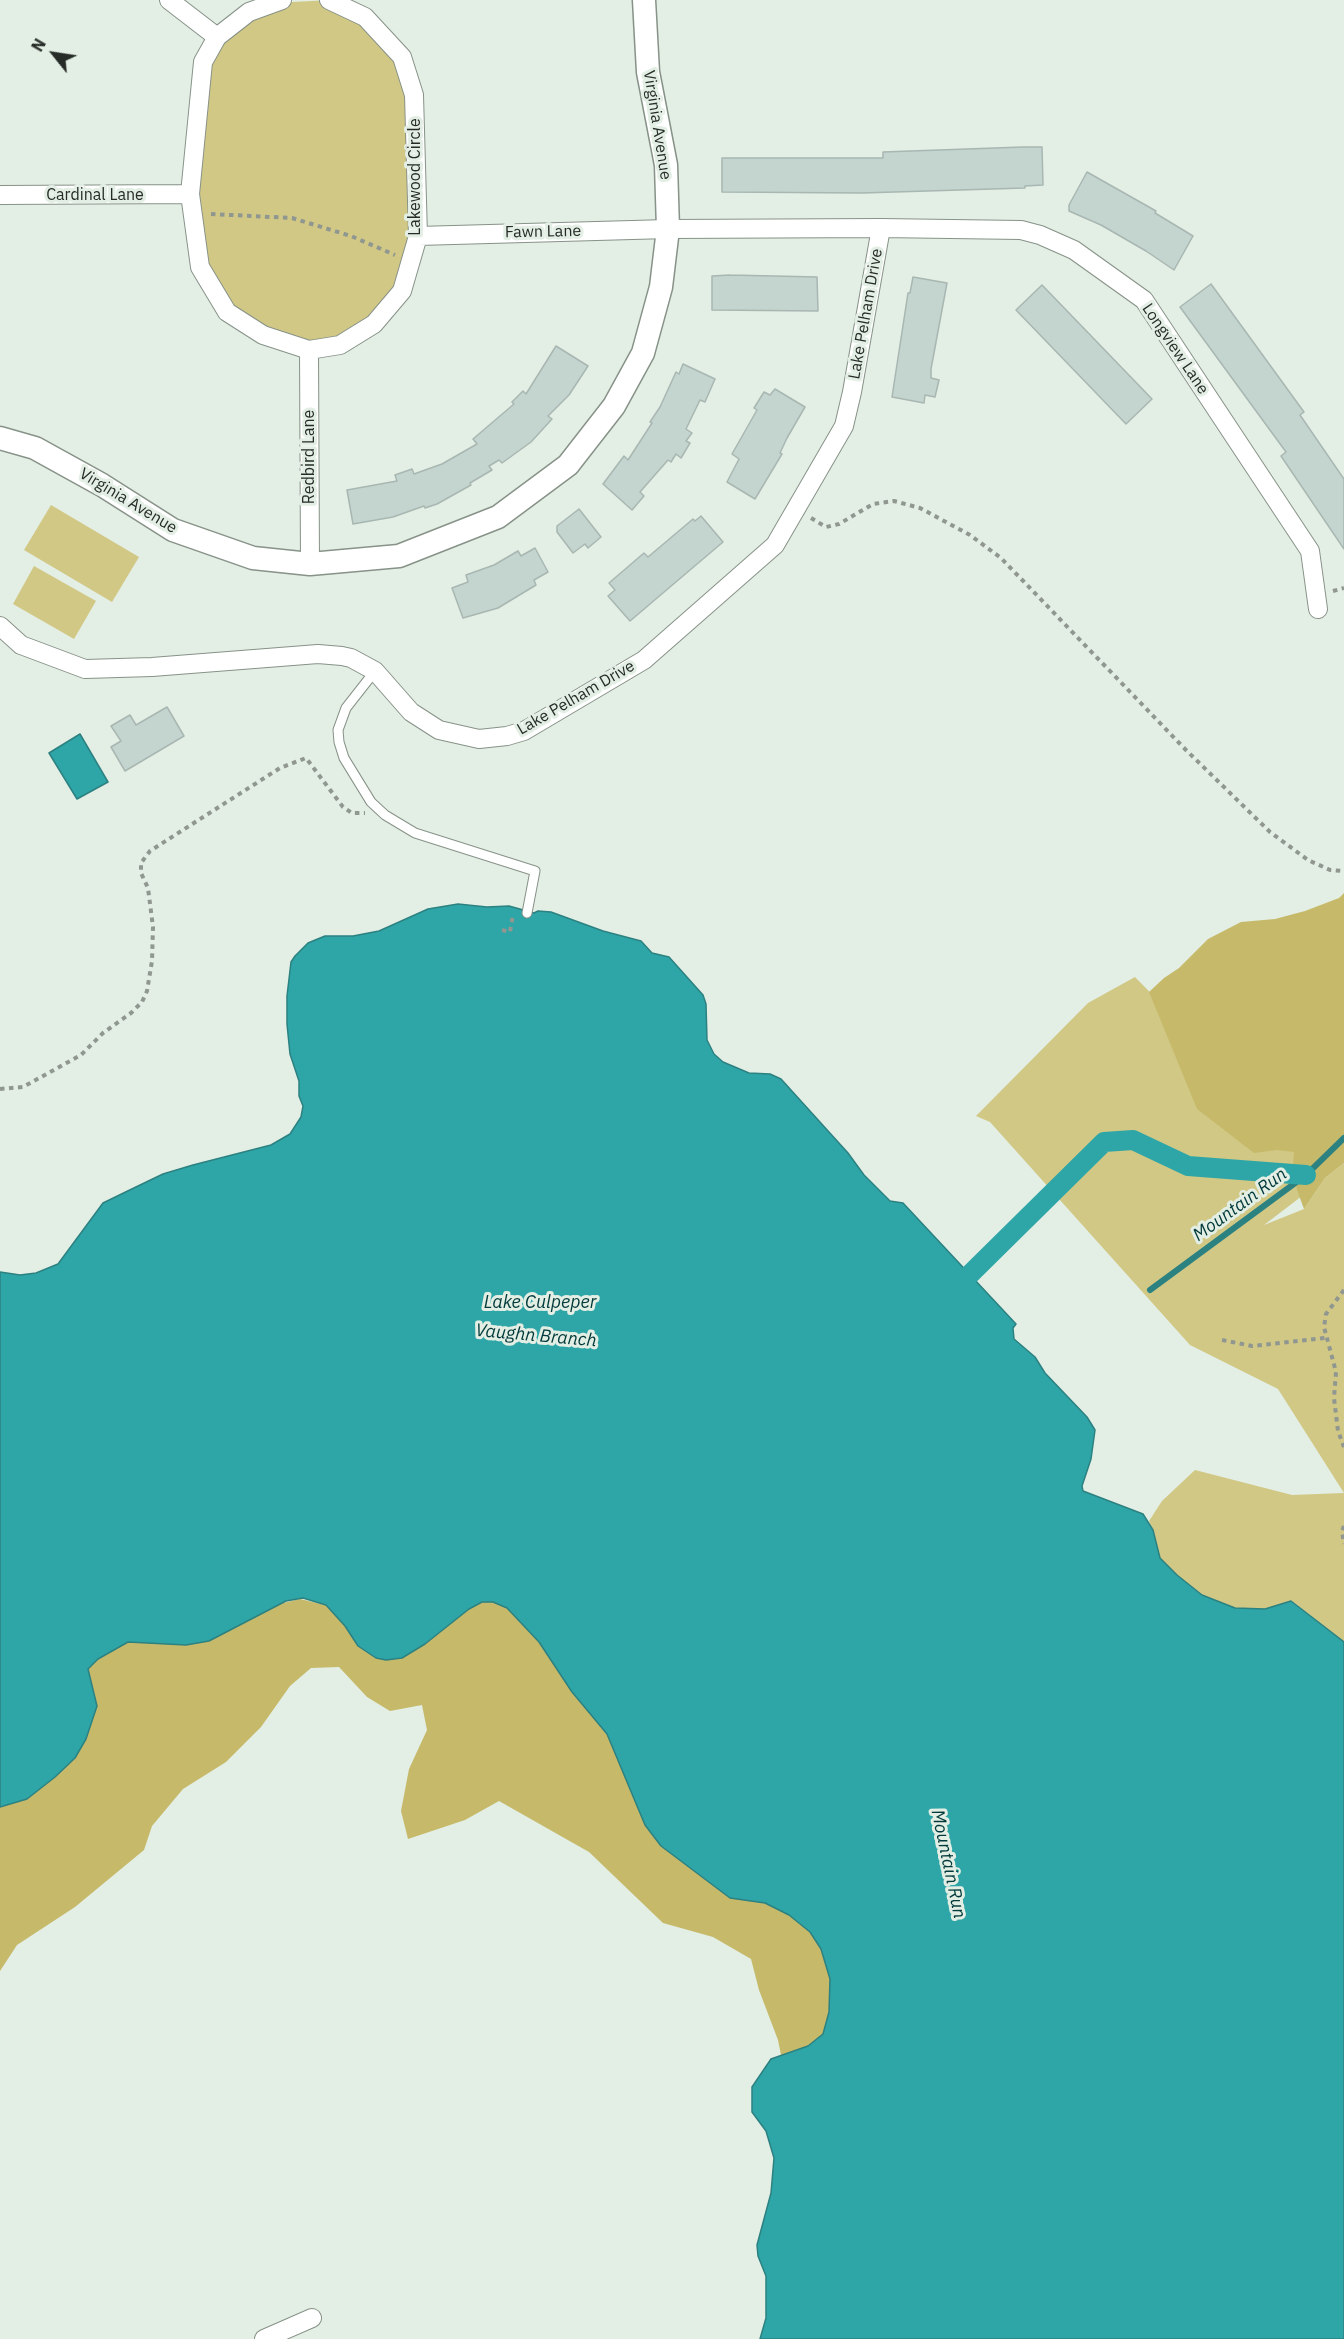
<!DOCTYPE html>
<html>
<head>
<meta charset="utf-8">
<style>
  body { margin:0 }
  #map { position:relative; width:1344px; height:2339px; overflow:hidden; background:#e3eee4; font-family:"IBM Plex Sans",sans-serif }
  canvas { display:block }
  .north { position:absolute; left:24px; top:24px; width:60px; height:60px; -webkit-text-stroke:4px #e3eee4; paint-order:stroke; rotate:300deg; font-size:16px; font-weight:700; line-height:24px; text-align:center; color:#262b27 }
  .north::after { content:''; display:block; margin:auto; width:21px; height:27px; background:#262b27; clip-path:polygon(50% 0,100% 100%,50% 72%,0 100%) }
</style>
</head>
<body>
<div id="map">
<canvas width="1344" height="2339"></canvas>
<div class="north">N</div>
</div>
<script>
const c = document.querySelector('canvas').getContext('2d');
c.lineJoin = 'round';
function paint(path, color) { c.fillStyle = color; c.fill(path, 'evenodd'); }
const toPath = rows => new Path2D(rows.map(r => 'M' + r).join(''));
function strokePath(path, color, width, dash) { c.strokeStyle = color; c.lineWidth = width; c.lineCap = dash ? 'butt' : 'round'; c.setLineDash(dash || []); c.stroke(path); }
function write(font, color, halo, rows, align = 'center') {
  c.font = font + ' "IBM Plex Sans",sans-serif'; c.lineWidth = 6; c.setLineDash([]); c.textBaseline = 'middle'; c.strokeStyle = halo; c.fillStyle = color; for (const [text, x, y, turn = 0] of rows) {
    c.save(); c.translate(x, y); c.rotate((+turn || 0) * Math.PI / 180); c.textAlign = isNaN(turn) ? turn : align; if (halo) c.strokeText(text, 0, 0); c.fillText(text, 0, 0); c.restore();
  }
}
const green = toPath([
  [331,0,402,57,418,236,402,291,374,324,309,350,250,327,200,267,190,194,203,62,217,37,273,3],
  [51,505,139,557,112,602,24,550],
  [34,566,96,601,74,639,13,604],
  [1135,977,1294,1139,1302,1196,1264,1225,1304,1209,1325,1178,1344,1163,1344,1493,1278,1389,1190,1345,990,1122,976,1116,1088,1003],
  [1195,1470,1292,1495,1344,1493,1344,1642,1292,1601,1265,1609,1235,1608,1202,1595,1177,1575,1160,1558,1153,1530,1149,1521,1162,1501]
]);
const forest = toPath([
  [1344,893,1344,1163,1325,1178,1304,1209,1297,1190,1293,1164,1294,1152,1277,1150,1254,1153,1197,1109,1149,992,1164,978,1179,968,1208,939,1241,922,1275,919,1305,911,1339,898],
  [300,1599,338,1608,479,1599,513,1607,772,1899,819,1929,832,1976,835,2030,783,2065,778,2040,759,1990,751,1959,713,1937,663,1923,589,1852,499,1801,465,1820,408,1839,401,1811,409,1769,427,1730,422,1705,390,1711,367,1697,339,1667,311,1668,290,1686,261,1727,226,1762,183,1789,152,1826,144,1850,75,1907,17,1945,0,1971,0,1803,84,1676,88,1662,124,1641]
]);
const water = toPath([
  [80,734,108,782,77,799,49,753,80,734],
  [458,904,487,907,509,906,534,913,538,911,551,912,603,931,641,941,652,953,669,957,703,995,706,1004,707,1040,714,1054,723,1062,749,1073,770,1074,781,1079,848,1153,864,1175,890,1201,903,1203,1016,1324,1013,1328,1014,1339,1035,1357,1045,1373,1087,1417,1095,1430,1091,1459,1082,1486,1083,1491,1143,1514,1153,1530,1160,1558,1177,1575,1202,1595,1235,1608,1265,1609,1291,1601,1344,1642,1344,2339,760,2339,766,2318,766,2276,758,2256,757,2245,771,2193,774,2158,766,2131,752,2112,752,2087,771,2059,808,2046,823,2034,829,2012,830,1979,821,1949,810,1932,789,1915,765,1903,730,1898,661,1846,645,1825,607,1734,572,1692,539,1642,507,1608,493,1602,482,1602,469,1609,425,1644,402,1658,386,1660,376,1658,358,1646,345,1626,326,1605,303,1598,286,1601,209,1641,186,1645,128,1642,98,1659,88,1669,97,1706,86,1739,75,1758,55,1777,27,1799,0,1807,0,1272,20,1275,36,1273,58,1264,103,1203,138,1186,163,1174,193,1165,271,1145,290,1134,301,1117,303,1106,299,1096,299,1081,290,1054,287,1024,287,996,291,962,295,956,308,943,325,936,353,936,379,931,428,909,458,904]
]);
const stream = toPath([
  [1150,1290,1306,1175,1344,1138]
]);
const canal = toPath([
  [951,1293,1104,1142,1133,1140,1188,1166,1306,1175]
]);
const building = toPath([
  [1023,147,1042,147,1043,185,1025,186,1025,188,862,193,722,192,722,158,883,158,883,152,1023,147],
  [1087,172,1156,211,1155,213,1193,236,1174,270,1146,251,1101,225,1069,211,1069,205,1087,172],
  [730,275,817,277,818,311,712,310,712,276,730,275],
  [913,277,947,283,931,369,931,378,939,380,935,397,925,395,924,403,892,397,908,293,910,293,913,277],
  [1211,284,1304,412,1300,415,1344,479,1344,549,1281,456,1286,452,1180,307,1211,284],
  [1042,285,1152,399,1126,424,1016,310,1042,285],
  [556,346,588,366,569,395,548,416,552,419,531,442,502,463,499,460,489,466,492,470,470,483,471,485,437,504,425,508,424,506,393,517,353,524,347,490,397,481,395,475,412,469,414,474,442,464,477,444,473,439,514,404,512,402,523,391,526,394,556,346],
  [683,364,715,379,705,402,700,400,686,429,692,433,686,441,690,443,681,458,676,454,671,462,668,460,640,492,644,496,632,510,603,484,624,456,628,460,652,423,650,422,660,407,676,372,679,374,683,364],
  [775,389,805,407,787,438,780,453,782,454,755,499,727,482,739,459,732,454,757,410,754,408,764,392,770,395,775,389],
  [579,509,601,537,588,548,585,544,573,553,557,532,557,526,579,509],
  [701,516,723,542,630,621,608,596,615,590,609,583,644,553,648,557,693,519,695,521,701,516],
  [535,548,548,572,534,580,536,585,498,608,463,618,452,588,468,582,466,575,494,565,518,551,521,556,535,548],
  [167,707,184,736,125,771,111,747,121,741,111,726,130,715,136,725,167,707]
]);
const path = toPath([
  [211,214,292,218,351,236,395,255],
  [811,518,826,527,839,524,873,504,894,501,920,508,970,535,1001,558,1186,750,1270,832,1308,860,1330,870,1344,871],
  [1333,591,1344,588],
  [502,930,510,932,513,915],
  [0,1089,23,1087,81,1055,103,1033,131,1013,142,1002,147,991,152,961,153,927,148,888,141,873,141,863,150,851,280,768,306,758,343,807,352,813,365,813],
  [1344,1290,1326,1314,1324,1327,1336,1372,1334,1398,1338,1431,1344,1447],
  [1222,1340,1252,1346,1325,1338],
  [1344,1526,1342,1531,1344,1544]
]);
const service = toPath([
  [375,671,346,708,338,730,339,742,344,758,371,802,385,815,415,833,535,871,527,913]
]);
const minor = toPath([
  [169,0,217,37],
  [282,0,249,12,217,37,203,62,190,194,200,267,227,312,263,335,309,350,340,345,374,324,402,291,418,236,414,95,402,57,365,17,329,0],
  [0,195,190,194],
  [418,236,668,229,881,228,1021,230,1040,235,1074,250,1144,300,1310,551,1318,609],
  [309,350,310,564],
  [0,626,21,645,85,669,152,667,318,654,342,656,351,658,375,671,411,712,439,730,479,739,507,736,524,731,644,660,775,545,844,426,852,392,881,228],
  [264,2339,312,2318]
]);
const tertiary = toPath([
  [0,438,35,448,102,485,173,530,253,558,310,564,399,556,498,517,568,465,614,406,643,353,661,287,668,229,666,165,648,72,644,0]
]);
const streetNames = [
  ["Virginia Avenue",657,125,81],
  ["Lakewood Circle",415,177,-90],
  ["Cardinal Lane",95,195],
  ["Fawn Lane",543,232,-1],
  ["Lake Pelham Drive",866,314,-80],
  ["Longview Lane",1175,349,56],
  ["Redbird Lane",309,457,-90],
  ["Virginia Avenue",128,501,31],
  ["Lake Pelham Drive",576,698,-30]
];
const waterNames = [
  ["Mountain Run",1240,1205,-36],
  ["Lake Culpeper",540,1303],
  ["Vaughn Branch",536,1336,5],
  ["Mountain Run",948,1864,78]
];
paint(green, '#d2c885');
paint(forest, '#c6ba6a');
paint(water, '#2ea6a8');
strokePath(water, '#2c8181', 1.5);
strokePath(stream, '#2c8181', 6);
strokePath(canal, '#2ea6a8', 20);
paint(building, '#c4d4cf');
strokePath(building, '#a8b7b2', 1.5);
strokePath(service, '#879288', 11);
strokePath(minor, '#879288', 20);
strokePath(tertiary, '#879288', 25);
strokePath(path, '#8f9790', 4, [4.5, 4.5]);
strokePath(service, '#fff', 9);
strokePath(minor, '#fff', 18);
strokePath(tertiary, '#fff', 22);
write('16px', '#262b27', '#e3eee4', streetNames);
write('italic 18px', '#023a3b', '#e3eee4', waterNames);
</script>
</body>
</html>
